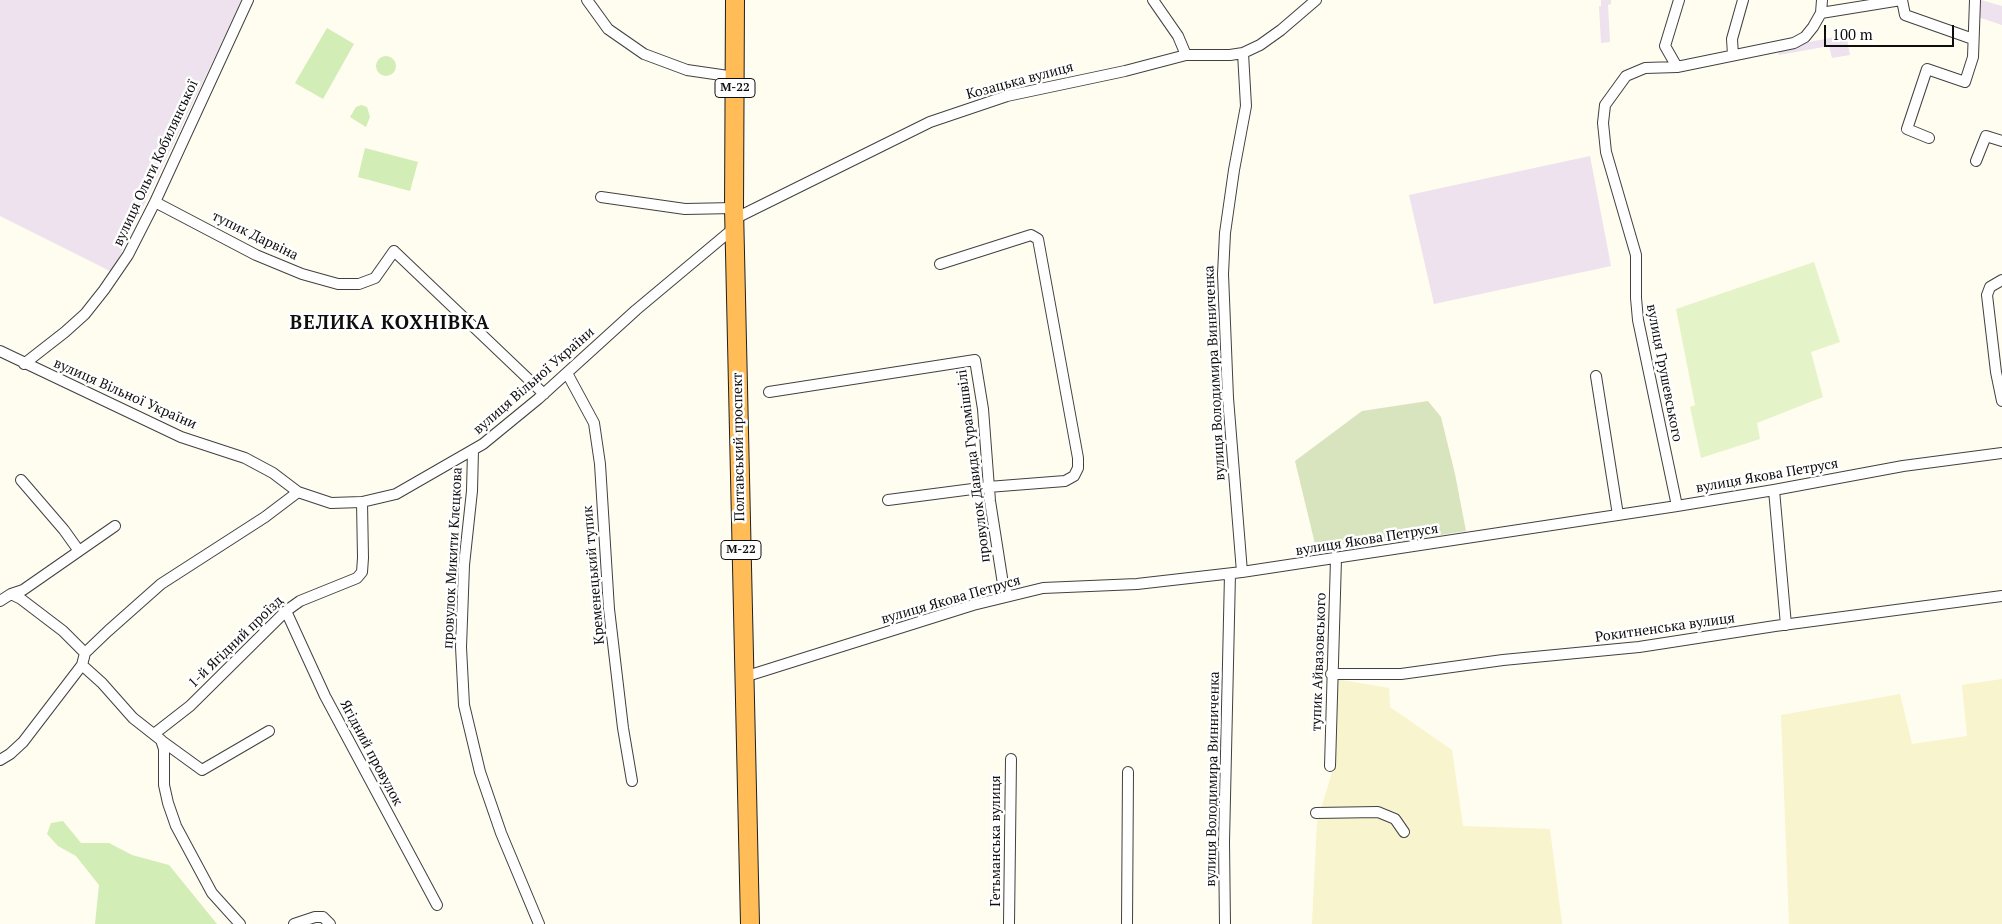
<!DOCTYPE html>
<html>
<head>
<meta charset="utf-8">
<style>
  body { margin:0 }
  #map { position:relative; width:2002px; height:924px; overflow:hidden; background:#fffcf0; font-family:"PT Serif",serif }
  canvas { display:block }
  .scale { position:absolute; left:1824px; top:25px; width:130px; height:22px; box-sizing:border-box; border:2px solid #0e0e0e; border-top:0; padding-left:6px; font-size:15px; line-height:18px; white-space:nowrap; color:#0e0e0e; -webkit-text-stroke:4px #fff; paint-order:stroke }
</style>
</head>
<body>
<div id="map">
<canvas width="2002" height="924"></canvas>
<div class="scale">100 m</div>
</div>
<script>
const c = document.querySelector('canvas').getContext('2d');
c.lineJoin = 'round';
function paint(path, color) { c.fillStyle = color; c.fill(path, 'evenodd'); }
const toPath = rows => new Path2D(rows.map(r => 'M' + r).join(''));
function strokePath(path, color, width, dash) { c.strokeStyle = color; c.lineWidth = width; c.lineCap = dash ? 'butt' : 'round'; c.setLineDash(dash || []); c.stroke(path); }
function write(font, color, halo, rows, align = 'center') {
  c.font = font + ' "PT Serif",serif'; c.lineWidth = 5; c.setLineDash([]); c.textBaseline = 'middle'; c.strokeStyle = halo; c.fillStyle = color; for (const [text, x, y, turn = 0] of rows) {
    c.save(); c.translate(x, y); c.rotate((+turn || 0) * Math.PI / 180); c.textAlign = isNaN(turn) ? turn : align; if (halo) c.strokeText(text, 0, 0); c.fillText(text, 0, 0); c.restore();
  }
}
const industrial = toPath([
  [0,0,242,0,112,272,0,216],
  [1601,0,1611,0,1611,4,1608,5,1610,42,1601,43,1599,6,1601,6],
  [1981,0,2002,6,2002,25,1975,16],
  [1846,35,1850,55,1832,58,1829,46,1779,55,1777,48],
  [1590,156,1611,266,1434,304,1409,195]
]);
const farmland = toPath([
  [1336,679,1389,688,1390,707,1452,750,1463,826,1550,829,1562,924,1312,924,1317,822,1333,769],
  [2002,679,2002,924,1789,924,1781,715,1900,694,1912,744,1967,736,1962,685]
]);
const green = toPath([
  [327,28,354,44,323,99,295,83],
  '376 66a10 10 0 1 1 20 0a10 10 0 1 1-20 0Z',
  [361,105,367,107,370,117,366,127,350,117,356,107],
  [365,148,418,162,410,191,358,177],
  [63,821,81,843,109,843,132,855,169,865,217,924,95,924,99,885,76,856,58,846,47,834,51,823]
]);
const cemetery = toPath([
  [1428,401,1441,417,1455,474,1466,531,1397,542,1360,541,1316,548,1295,461,1362,411]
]);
const pitch = toPath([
  [1814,262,1840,342,1811,352,1823,397,1757,423,1760,439,1701,458,1690,407,1695,405,1676,309]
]);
const minor = toPath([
  [587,0,608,29,644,54,687,70,735,77],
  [1153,0,1178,36,1186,55],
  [1902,0,1905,15,1973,39],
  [1821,13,1901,0],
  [1733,55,1732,39,1743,0],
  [1677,67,1665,46,1679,0],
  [1929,138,1907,129,1927,69,1965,82,1973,57,1975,0],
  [1976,161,1986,136,2002,141],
  [601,197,685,209,734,208],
  [155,202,256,255,302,274,338,284,359,284,375,278,394,251,544,394],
  [734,219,930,122,1007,96,1125,71,1186,55,1230,55,1243,53,1260,45,1281,30,1316,0],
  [2002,280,1990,287,1987,295,1996,372,2002,401],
  [0,351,181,437,245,458,273,473,298,492,331,503,362,502,396,494,483,444,538,399,636,310,734,228],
  [24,364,65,332,85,314,104,290,128,255,155,202,248,0],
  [567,373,594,423,600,464,609,609,623,728,632,781],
  [1596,376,1618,515],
  [769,392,975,360,983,409,990,501,1003,584,1008,596],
  [473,450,472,491,464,565,461,647,464,705,480,772,501,833,539,924],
  [21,480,64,530,79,551],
  [1774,490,1786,625],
  [888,500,988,487,1065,481,1074,476,1078,468,1078,458,1038,239,1031,235,940,264],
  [1677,506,1638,320,1636,298,1636,255,1606,152,1603,123,1605,105,1626,76,1645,68,1677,67,1794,43,1805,37,1813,27,1821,13,1822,0],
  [1242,572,1228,398,1223,274,1225,233,1234,170,1246,106,1243,53],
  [11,594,21,599,63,631,85,653],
  [0,601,11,594,23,590,115,526],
  [286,611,325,696,437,905],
  [82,665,102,683,133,718,161,740,164,749,164,785,168,803,176,826,212,893,240,924],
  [1331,674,1401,674,1503,660,1639,647,1775,626,2002,596],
  [744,677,973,605,1043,588,1137,584,1242,572,1677,506,1774,490,1903,466,2002,453],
  [154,734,190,706,286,611,300,601,357,578,362,572,363,558,362,502],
  [162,741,202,770,269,731],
  [0,760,10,754,23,742,82,665,85,653,108,631,161,584,265,517,298,492],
  [1330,766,1336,559],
  [1316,813,1378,812,1395,819,1404,832],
  [294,924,315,917,323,917,330,924],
  [1009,924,1011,759],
  [1127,924,1128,772],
  [1225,924,1224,842,1230,574]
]);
const trunk = toPath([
  [735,0,734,208,750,924]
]);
const shields = [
  [735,88,40],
  [741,550,40]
];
const shieldNames = [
  ["М-22",735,88],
  ["М-22",741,550]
];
const streetNames = [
  ["Козацька вулиця",1020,81,-15],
  ["вулиця Ольги Кобилянської",156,163,-65],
  ["тупик Дарвіна",255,236,26],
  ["вулиця Володимира Винниченка",1215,373,-93],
  ["вулиця Грушевського",1664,373,79],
  ["вулиця Вільної України",534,381,-41],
  ["вулиця Вільної України",125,394,24],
  ["Полтавський проспект",739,447,-91],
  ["провулок Давида Гурамішвілі",974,466,-97],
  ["вулиця Якова Петруся",1767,476,-10],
  ["вулиця Якова Петруся",1367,540,-9],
  ["провулок Микити Клєцкова",453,558,-87],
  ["Кременецький тупик",594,575,-95],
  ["вулиця Якова Петруся",951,600,-16],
  ["Рокитненська вулиця",1665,628,-8],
  ["1-й Ягідний проїзд",236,642,-44],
  ["тупик Айвазовського",1319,662,-88],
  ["Ягідний провулок",371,753,62],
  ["вулиця Володимира Винниченка",1213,779,-89],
  ["Гетьманська вулиця",996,841,-90]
];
const districtNames = [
  ["ВЕЛИКА КОХНІВКА",390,324]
];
paint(industrial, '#ede2ee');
paint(farmland, '#f8f4cd');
paint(green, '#d2edb5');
paint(cemetery, '#d7e4be');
paint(pitch, '#e5f4c8');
strokePath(minor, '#414141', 12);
strokePath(trunk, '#1f1f1f', 20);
strokePath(minor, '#fff', 10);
strokePath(trunk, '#ffbc57', 18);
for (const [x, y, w] of shields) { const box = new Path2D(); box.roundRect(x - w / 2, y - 9.5, w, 19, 4); c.fillStyle = '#fff'; c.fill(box); strokePath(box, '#0e0e0e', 1); }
write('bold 12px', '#0e0e0e', null, shieldNames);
write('14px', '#0e0e0e', '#fff', streetNames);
c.letterSpacing = '1px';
write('bold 19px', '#0e0e0e', '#fff', districtNames);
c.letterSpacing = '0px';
</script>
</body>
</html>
